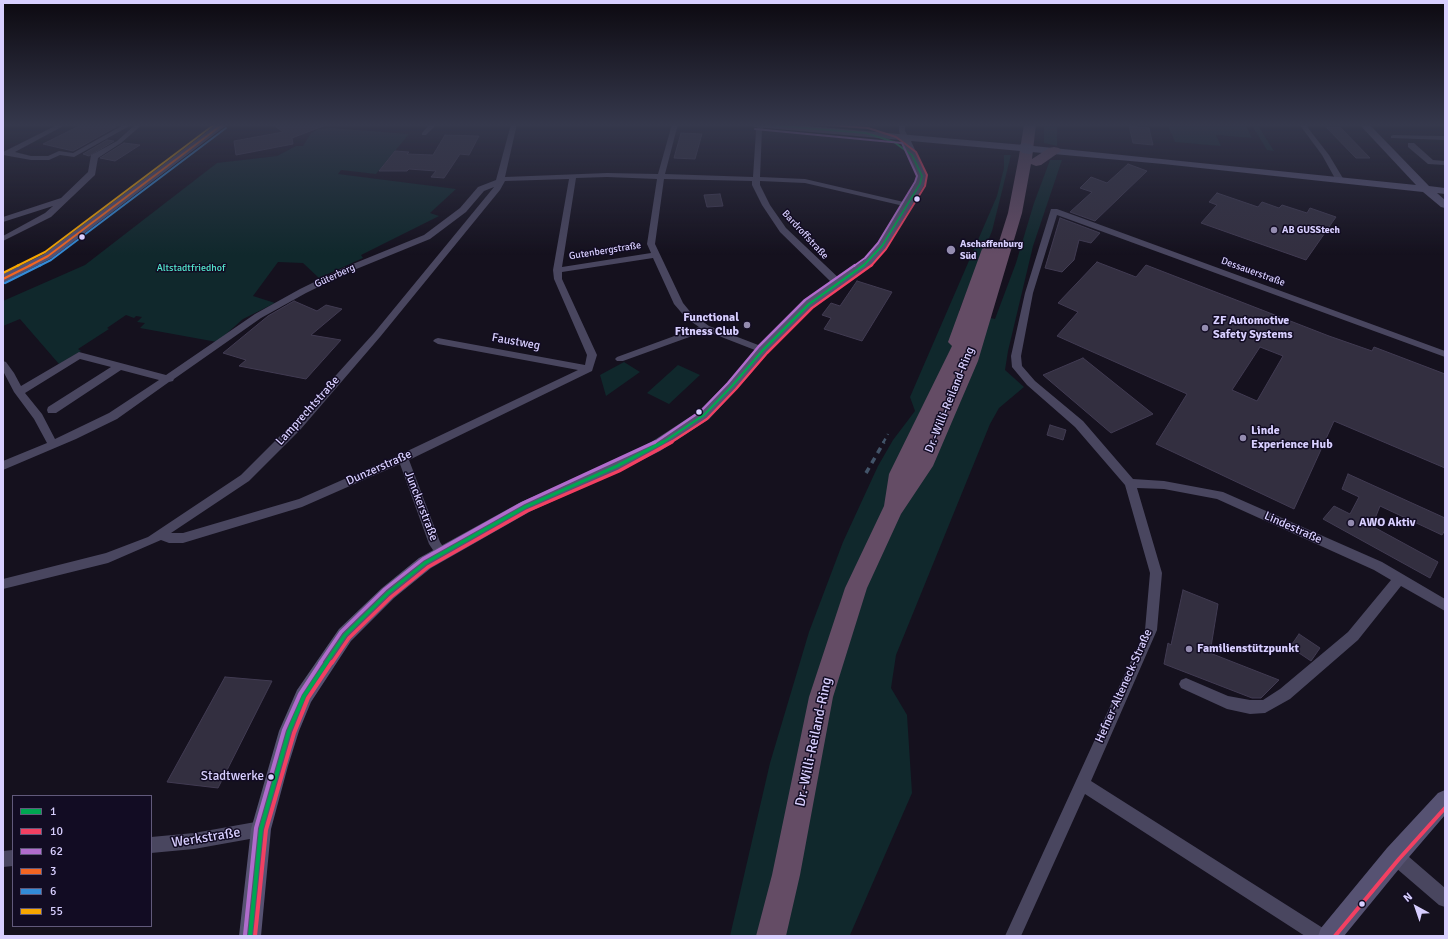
<!DOCTYPE html>
<html>
<head>
<meta charset="utf-8">
<style>
  body { margin:0 }
  #map { position:relative; width:1448px; height:939px; overflow:hidden; background:#15111e; font-family:Signika,sans-serif }
  canvas { display:block }
  .frame { position:absolute; inset:0; border:4px solid #d8cfff; pointer-events:none }
  .legend { position:absolute; left:12px; top:795px; width:140px; height:132px; box-sizing:border-box; background:#120c23; border:1px solid #615a7b; margin:0; padding:5px 7px; list-style:none; font-size:12px; color:#d8cfff }
  .legend li { display:flex; align-items:center; gap:8px; height:20px }
  .legend b { width:20px; border:1px solid #615a7b }
  .north { position:absolute; left:1396px; top:887px; width:40px; height:40px; -webkit-text-stroke:3px #120c23; paint-order:stroke; rotate:320deg; font-size:11px; font-weight:700; line-height:16px; text-align:center; color:#d8cfff }
  .north::after { content:''; display:block; margin:auto; width:14px; height:18px; background:#d8cfff; clip-path:polygon(50% 0,100% 100%,50% 72%,0 100%) }
</style>
</head>
<body>
<div id="map">
<canvas width="1448" height="939"></canvas>
<div class="frame"></div>
<ul class="legend">
<li><b style="height:5px;background:#00a651"></b>1</li>
<li><b style="height:5px;background:#f24062"></b>10</li>
<li><b style="height:5px;background:#b06ccc"></b>62</li>
<li><b style="height:5px;background:#f26522"></b>3</li>
<li><b style="height:5px;background:#338bd7"></b>6</li>
<li><b style="height:5px;background:#f7a600"></b>55</li>
</ul>
<div class="north">N</div>
</div>
<script>
const c = document.querySelector('canvas').getContext('2d');
c.lineJoin = 'round';
function paint(path, color) { c.fillStyle = color; c.fill(path, 'evenodd'); }
const toPath = rows => new Path2D(rows.map(r => 'M' + r).join(''));
function strokePath(path, color, width, dash) { c.strokeStyle = color; c.lineWidth = width; c.lineCap = dash ? 'butt' : 'round'; c.setLineDash(dash || []); c.stroke(path); }
function write(font, color, halo, rows, align = 'center') {
  c.font = font + ' Signika,sans-serif'; c.lineWidth = 3; c.setLineDash([]); c.textBaseline = 'middle'; c.strokeStyle = halo; c.fillStyle = color; for (const [text, x, y, turn = 0] of rows) {
    c.save(); c.translate(x, y); c.rotate((+turn || 0) * Math.PI / 180); c.textAlign = isNaN(turn) ? turn : align; if (halo) c.strokeText(text, 0, 0); c.fillText(text, 0, 0); c.restore();
  }
}
const green = toPath([
  [1044,124,1057,124,1057,146,1044,143],
  [1167,124,1245,124,1252,138,1216,135,1221,146,1175,142],
  [1251,124,1257,124,1274,151,1267,150],
  [331,128,409,134,376,174,341,170,338,174,456,189,430,213,439,216,361,255,363,258,319,278,303,263,278,262,253,296,275,303,243,319,217,342,140,328,145,323,137,322,142,317,136,316,134,318,126,315,107,328,109,329,78,349,81,351,59,364,20,319,3,326,3,301,85,265,217,163,277,156,296,146,303,146,311,133,318,129],
  [1004,155,1011,155,992,231,959,311,995,319,1016,263,1034,203,1050,160,1062,160,1033,246,1008,351,1005,370,1024,387,999,408,990,424,896,655,891,688,907,715,912,793,850,935,851,936,730,936,770,763,809,632,843,542,878,466,893,440,915,411,910,397,997,196,1004,168],
  [624,362,640,372,606,396,600,375],
  [678,365,700,375,669,404,647,393]
]);
const building = toPath([
  [83,124,103,124,116,127,73,151,43,144,83,124],
  [272,124,326,124,326,125,292,138,293,144,236,155,234,141,283,132,272,124],
  [1129,126,1149,128,1153,145,1133,143,1129,126],
  [1326,127,1340,127,1370,158,1356,158,1326,127],
  [681,133,702,134,695,159,674,158,681,133],
  [445,135,479,136,469,155,460,154,444,178,431,177,436,171,409,169,407,171,379,171,395,151,409,152,407,154,433,155,445,135],
  [107,140,114,141,89,156,83,154,107,140],
  [124,143,140,145,115,161,100,158,124,143],
  [1128,164,1147,171,1095,221,1070,212,1092,192,1080,188,1091,177,1107,183,1128,164],
  [1217,193,1258,207,1262,202,1279,208,1282,205,1307,213,1310,208,1336,217,1306,260,1201,223,1217,205,1209,202,1217,193],
  [720,194,723,206,707,207,704,195,720,194],
  [1060,218,1100,233,1091,243,1079,240,1074,260,1062,272,1045,268,1060,218],
  [1097,262,1136,277,1146,265,1329,336,1372,351,1374,347,1445,374,1445,468,1334,421,1294,509,1156,444,1187,394,1057,336,1078,312,1058,303,1097,262],
  [1260,347,1283,356,1257,401,1232,390,1260,347],
  [857,281,892,292,862,341,824,329,831,318,822,315,831,303,840,306,857,281],
  [294,301,317,311,326,305,342,309,311,335,341,340,306,379,239,366,246,360,223,353,268,316,294,301],
  [1083,358,1153,414,1111,433,1043,375,1083,358],
  [1050,425,1066,430,1063,440,1047,435,1050,425],
  [1348,474,1445,518,1445,530,1442,535,1380,506,1372,526,1438,562,1430,578,1323,519,1334,506,1350,514,1359,497,1342,489,1348,474],
  [1183,590,1218,604,1210,653,1279,680,1261,698,1252,698,1164,664,1168,643,1171,645,1183,590],
  [1299,634,1320,648,1311,661,1290,647,1299,634],
  [225,677,272,681,218,788,167,782,225,677]
]);
const street = toPath([
  [59,124,67,124,15,152,31,156,48,156,59,151,73,153,125,124,133,124,74,157,60,155,49,160,31,160,3,155,3,152,59,124],
  [136,124,143,124,121,143,98,158,95,175,51,217,3,241,3,236,45,213,53,206,3,222,3,217,61,198,88,172,91,155,117,141,136,124],
  [430,124,437,124,426,135,422,135,422,133,430,124],
  [511,124,517,124,505,177,607,173,658,174,672,124,678,124,665,174,753,177,756,130,759,124,765,124,762,130,760,177,805,179,908,203,912,205,908,207,805,183,760,181,760,185,770,205,786,228,843,282,844,284,843,286,840,287,830,281,780,232,762,205,752,185,752,181,664,179,655,244,683,303,692,314,709,326,766,348,768,350,763,353,760,352,706,331,623,361,617,361,615,359,617,357,699,327,686,318,674,304,653,258,562,272,562,279,597,355,592,371,409,460,440,542,447,553,445,556,441,558,437,556,429,544,400,464,302,507,183,543,169,543,161,540,108,563,3,589,3,579,106,553,148,537,241,475,292,424,374,333,494,187,484,191,466,212,430,239,349,272,306,293,261,318,174,379,173,381,169,382,117,419,76,439,3,470,3,461,47,443,34,419,14,392,3,371,3,361,6,362,14,373,21,386,79,352,166,375,255,314,300,289,343,268,424,235,460,208,478,187,496,180,511,124],
  [607,177,657,179,647,244,651,253,562,267,576,178,607,177],
  [569,179,553,270,554,279,587,355,585,365,438,338,435,339,433,341,438,344,578,370,399,455,299,499,183,533,171,533,249,481,300,430,380,337,500,190,505,181,569,179],
  [80,359,111,367,48,407,47,410,48,413,56,413,121,370,159,380,109,413,55,439,42,414,25,393,80,359],
  [899,124,905,124,905,131,909,138,907,139,901,138,899,131,899,124],
  [1299,124,1305,124,1329,155,1344,180,1343,182,1337,182,1322,155,1299,124],
  [1393,135,1445,136,1445,140,1391,138,1391,136,1393,135],
  [1408,143,1414,143,1433,160,1445,161,1445,165,1428,164,1408,147,1408,143],
  [1051,209,1057,209,1445,351,1445,357,1057,215,1033,293,1021,356,1022,366,1035,381,1083,421,1133,479,1164,481,1223,492,1382,562,1445,599,1445,611,1401,586,1358,640,1290,699,1265,713,1250,714,1227,709,1181,688,1179,684,1181,680,1186,678,1228,696,1250,700,1263,700,1280,689,1348,632,1391,580,1374,570,1217,499,1164,489,1137,488,1162,573,1157,630,1091,781,1326,930,1328,936,1305,936,1085,794,1021,936,1005,936,1145,630,1150,573,1125,485,1075,427,1027,385,1012,367,1011,356,1025,293,1051,209],
  [261,821,266,824,269,829,266,834,261,837,194,849,151,853,151,837,194,833,261,821],
  [1395,848,1401,850,1445,888,1445,907,1439,905,1389,862,1387,856,1389,850,1395,848],
  [13,850,13,866,3,867,3,851,13,850]
]);
const secondary = toPath([
  [217,124,228,124,52,258,3,283,3,274,44,254,217,124],
  [750,124,786,124,1024,145,1416,185,1359,124,1369,124,1429,186,1445,188,1445,194,1437,193,1445,200,1445,208,1441,207,1423,192,1163,164,911,141,927,176,925,184,886,248,872,264,813,307,768,353,737,389,709,419,660,451,622,470,531,511,431,568,394,598,351,641,311,702,299,731,288,766,271,829,261,936,239,936,251,829,279,731,297,690,339,629,382,588,419,558,519,503,612,462,650,443,699,411,727,383,758,347,805,301,864,260,877,244,915,184,917,176,901,140,755,127,750,124],
  [1445,790,1445,815,1403,864,1344,936,1318,936,1321,928,1387,848,1438,793,1445,790]
]);
const highway = toPath([
  [1024,124,1036,124,1032,159,1049,148,1054,147,1059,148,1061,151,1041,165,1036,166,1031,164,1022,213,978,361,933,466,901,514,867,588,833,697,800,875,786,936,756,936,772,875,809,697,845,588,884,506,889,474,952,346,948,342,982,249,985,246,990,244,997,248,1008,213,1019,156,1024,124]
]);
const railFar1 = toPath([
  [883,443,888,434]
]);
const rail = toPath([
  [866,473,884,442]
]);
const secondaryBridge = toPath([
  [1024,148,1029,149]
]);
const bus1Far3 = toPath([
  [755,124,866,133,894,142,912,155,922,176,920,184,882,246,863,266]
]);
const bus1Far2 = toPath([
  [662,443,704,415,732,386,763,350,809,304,864,265]
]);
const bus1Far1 = toPath([
  [326,663,345,635,388,593,425,563,525,507,617,466,663,442]
]);
const bus1 = toPath([
  [250,936,261,829,289,731,304,696,327,662]
]);
const bus2Far3 = toPath([
  [816,124,868,128,896,137,916,152,927,175,925,186,886,249,871,266]
]);
const bus2Far2 = toPath([
  [670,443,707,419,736,389,767,353,812,308,872,265]
]);
const bus2Far1 = toPath([
  [332,663,349,638,391,597,428,567,527,511,619,471,672,442]
]);
const bus2 = toPath([
  [255,936,266,830,294,733,308,698,332,662],
  [1335,936,1399,859,1445,808]
]);
const bus3Far3 = toPath([
  [755,129,902,143,917,176,915,182,878,243,865,258,854,266]
]);
const bus3Far2 = toPath([
  [654,443,701,411,728,383,759,346,805,300,855,265]
]);
const bus3Far1 = toPath([
  [320,663,341,632,385,589,423,559,523,503,655,442]
]);
const bus3 = toPath([
  [245,935,256,828,284,730,300,694,321,662]
]);
const bus4Far1 = toPath([
  [29,266,48,256,223,124]
]);
const bus4 = toPath([
  [3,279,31,265]
]);
const bus5Far1 = toPath([
  [39,266,51,260,226,128]
]);
const bus5 = toPath([
  [5,283,41,265]
]);
const bus6Far1 = toPath([
  [17,266,45,252,215,124]
]);
const bus6 = toPath([
  [3,273,19,265]
]);
const markers = [
  [917,199,3.5,"#d8cfff"],
  [1274,230,4,"#948cb0"],
  [82,237,3.5,"#d8cfff"],
  [951,250,5,"#948cb0"],
  [747,325,4,"#948cb0"],
  [1205,328,4,"#948cb0"],
  [699,412,3.5,"#d8cfff"],
  [1243,438,4,"#948cb0"],
  [1351,523,4,"#948cb0"],
  [1189,649,4,"#948cb0"],
  [271,777,3.5,"#d8cfff"],
  [1362,904,3.5,"#d8cfff"]
];
const farPoinames = [
  ["AB GUSStech",1282,230],
  ["Aschaffenburg",960,244],
  ["Süd",960,256]
];
const farStreetnames = [
  ["Bardroffstraße",805,235,47],
  ["Gutenbergstraße",605,251,-9],
  ["Dessauerstraße",1253,272,20],
  ["Güterberg",335,276,-25]
];
const farParknames = [
  ["Altstadtfriedhof",191,268]
];
const poiNames = [
  ["Functional",739,318,"right"],
  ["Fitness Club",739,332,"right"],
  ["ZF Automotive",1213,321],
  ["Safety Systems",1213,335],
  ["Linde",1251,431],
  ["Experience Hub",1251,445],
  ["AWO Aktiv",1359,523],
  ["Familienstützpunkt",1197,649]
];
const streetNames = [
  ["Faustweg",516,342,10],
  ["Dr.-Willi-Reiland-Ring",950,400,-68],
  ["Lamprechtstraße",308,411,-48],
  ["Dunzerstraße",379,468,-24],
  ["Junckerstraße",421,506,69],
  ["Lindestraße",1293,528,24],
  ["Hefner-Alteneck-Straße",1124,686,-66]
];
const nearBusnames = [
  ["Stadtwerke",264,777]
];
const nearStreetnames = [
  ["Dr.-Willi-Reiland-Ring",814,742,-78],
  ["Werkstraße",206,838,-9]
];
paint(green, '#10282c');
paint(building, '#332f40');
strokePath(building, '#413b52', 1);
paint(street, '#49465f');
paint(secondary, '#565272');
paint(highway, '#644c65');
strokePath(railFar1, '#425469', 2.5, [5, 4.5]);
strokePath(rail, '#425469', 3.5, [6, 5.5]);
strokePath(secondaryBridge, '#565272', 10);
strokePath(bus1Far3, '#00a651', 2);
strokePath(bus1Far2, '#00a651', 2.5);
strokePath(bus1Far1, '#00a651', 3.5);
strokePath(bus1, '#00a651', 4);
strokePath(bus2Far3, '#f24062', 2);
strokePath(bus2Far2, '#f24062', 2.5);
strokePath(bus2Far1, '#f24062', 3.5);
strokePath(bus2, '#f24062', 4);
strokePath(bus3Far3, '#b06ccc', 2);
strokePath(bus3Far2, '#b06ccc', 2.5);
strokePath(bus3Far1, '#b06ccc', 3.5);
strokePath(bus3, '#b06ccc', 4);
strokePath(bus4Far1, '#f26522', 2);
strokePath(bus4, '#f26522', 2.5);
strokePath(bus5Far1, '#338bd7', 2);
strokePath(bus5, '#338bd7', 2.5);
strokePath(bus6Far1, '#f7a600', 2);
strokePath(bus6, '#f7a600', 2.5);
const sky = c.createLinearGradient(0, 0, 0, 255);
sky.addColorStop(0, '#0c0910');
sky.addColorStop(0.49, '#35384c');
sky.addColorStop(1, '#35384c00');
c.fillStyle = sky;
c.fillRect(0, 0, 1448, 255);
for (const [x, y, r, color] of markers) { const dot = new Path2D(); dot.arc(x, y, r, 0, 2 * Math.PI); c.fillStyle = color; c.fill(dot); strokePath(dot, '#120c23', 1.5); }
write('bold 10px', '#d8cfff', '#120c23', farPoinames, 'left');
write('10px', '#d8cfff', '#120c23', farStreetnames);
write('10px', '#53e7ce', '#120c23', farParknames);
write('bold 12px', '#d8cfff', '#120c23', poiNames, 'left');
write('12px', '#d8cfff', '#120c23', streetNames);
write('13px', '#d8cfff', '#120c23', nearBusnames, 'right');
write('14px', '#d8cfff', '#120c23', nearStreetnames);
</script>
</body>
</html>
